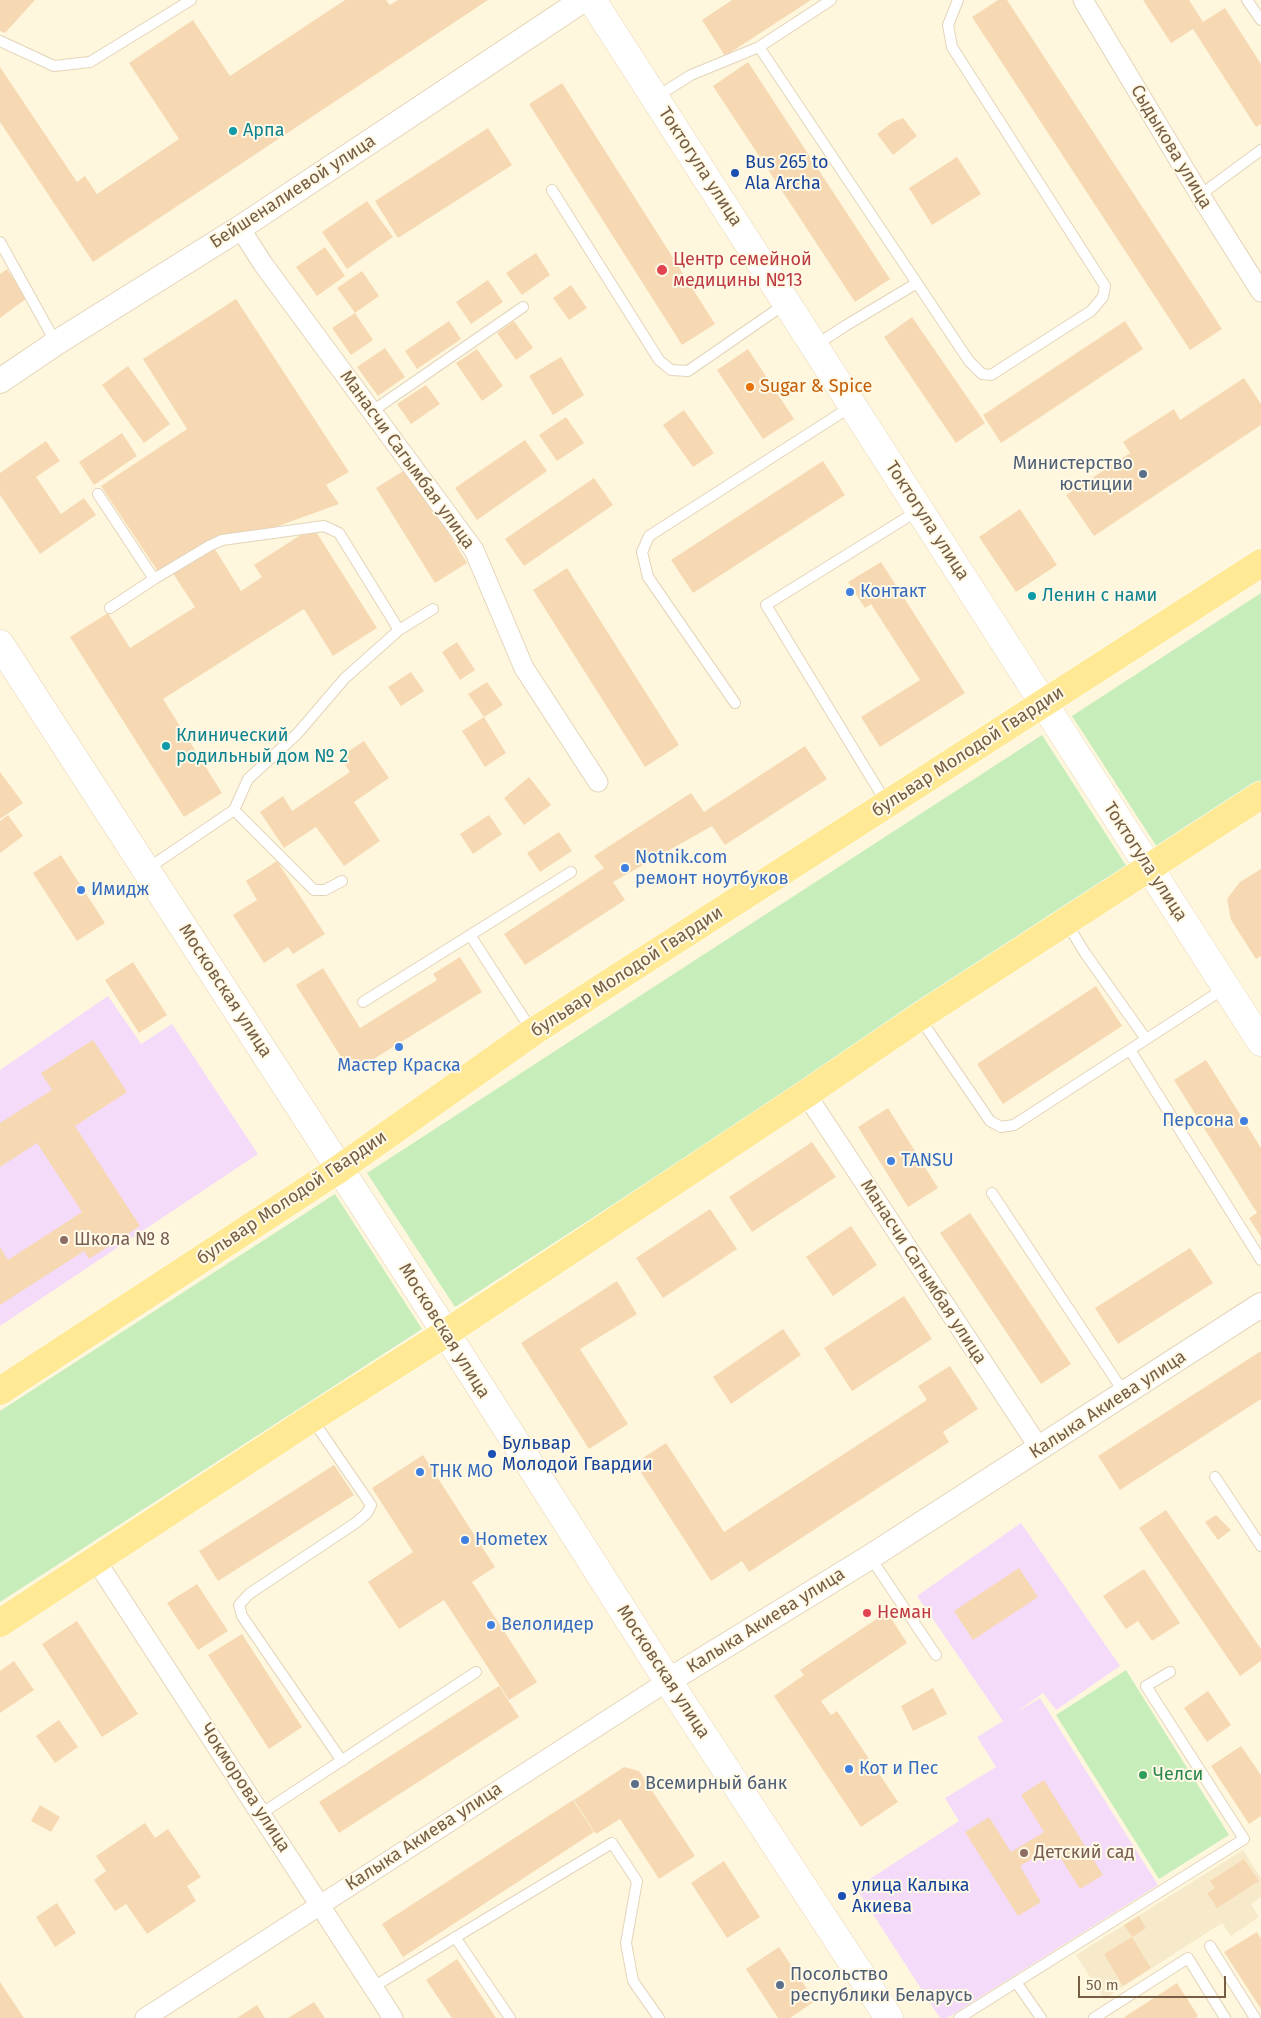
<!DOCTYPE html>
<html>
<head>
<meta charset="utf-8">
<style>
  body { margin:0 }
  #map { position:relative; width:1261px; height:2018px; overflow:hidden; background:#fef7dd; font-family:"Fira Sans",sans-serif }
  canvas { display:block }
  .scale { position:absolute; left:1078px; top:1976px; width:148px; height:22px; box-sizing:border-box; border:2px solid #765e44; border-top:0; padding-left:6px; font-size:15px; line-height:18px; white-space:nowrap; color:#765e44; -webkit-text-stroke:4px #fff9e6; paint-order:stroke }
</style>
</head>
<body>
<div id="map">
<canvas width="1261" height="2018"></canvas>
<div class="scale">50 m</div>
</div>
<script>
const c = document.querySelector('canvas').getContext('2d');
c.lineJoin = 'round';
function paint(path, color) { c.fillStyle = color; c.fill(path, 'evenodd'); }
const toPath = rows => new Path2D(rows.map(r => 'M' + r).join(''));
function strokePath(path, color, width, dash) { c.strokeStyle = color; c.lineWidth = width; c.lineCap = dash ? 'butt' : 'round'; c.setLineDash(dash || []); c.stroke(path); }
function write(font, color, halo, rows, align = 'center') {
  c.font = font + ' "Fira Sans",sans-serif'; c.lineWidth = 4; c.setLineDash([]); c.textBaseline = 'middle'; c.strokeStyle = halo; c.fillStyle = color; for (const [text, x, y, turn = 0] of rows) {
    c.save(); c.translate(x, y); c.rotate((+turn || 0) * Math.PI / 180); c.textAlign = isNaN(turn) ? turn : align; if (halo) c.strokeText(text, 0, 0); c.fillText(text, 0, 0); c.restore();
  }
}
const residential = toPath([
  [1243,1850,1261,1878,1261,1897,1251,1904,1259,1917,1231,1936,1222,1923,1104,1999,1076,1955]
]);
const education = toPath([
  [108,996,141,1044,172,1024,258,1154,0,1326,0,1070],
  [1021,1523,1120,1666,1056,1710,1043,1693,1014,1714,1040,1698,1158,1885,947,2018,940,2018,856,1888,959,1821,945,1798,996,1767,977,1737,1003,1721,917,1596]
]);
const green = toPath([
  [1261,593,1261,784,1159,850,1072,716],
  [1042,735,1129,870,455,1307,367,1173],
  [335,1194,422,1329,0,1602,0,1411],
  [1126,1670,1229,1835,1159,1879,1056,1715]
]);
const building = toPath([
  [0,0,35,0,5,33,0,31],
  [345,0,386,0,390,5,398,0,488,0,93,262,0,122,0,67,77,182,85,176,97,194,179,139,129,63,193,20,230,76],
  [732,0,811,0,725,56,702,20],
  [998,0,1007,0,1222,329,1190,350,972,17],
  [1143,0,1189,0,1203,22,1225,8,1261,64,1261,124,1256,127,1193,29,1171,43],
  [748,62,890,279,855,302,713,86],
  [562,83,715,324,682,345,529,104],
  [903,118,917,136,893,155,877,134,893,122],
  [488,128,512,165,398,238,375,201],
  [957,157,981,194,932,225,909,188],
  [367,201,393,237,347,269,322,232],
  [325,247,345,276,317,296,296,267],
  [536,253,550,275,522,295,506,273],
  [7,269,27,298,0,318,0,274],
  [362,271,379,296,355,313,337,288],
  [488,280,503,302,471,324,456,302],
  [571,285,587,308,569,320,553,298],
  [236,299,349,472,326,485,339,504,259,533,222,534,159,573,101,486,187,429,143,359],
  [355,313,373,340,351,355,332,328],
  [912,317,985,423,956,443,884,337],
  [449,321,461,339,417,369,405,351],
  [514,321,533,348,516,360,497,333],
  [1125,321,1143,349,1001,443,983,415],
  [385,348,405,377,378,396,357,367],
  [477,349,503,386,482,401,456,363],
  [748,349,794,419,763,439,717,370],
  [561,357,584,395,553,415,529,376],
  [128,366,170,424,144,443,102,385],
  [1244,378,1261,404,1261,425,1094,536,1066,495,1130,453,1123,442,1174,409,1180,420],
  [426,385,440,404,411,424,397,404],
  [684,410,714,453,693,467,663,425],
  [566,417,584,443,557,461,539,435],
  [122,433,137,456,94,485,79,462],
  [525,440,547,471,477,520,455,488],
  [46,441,60,461,36,477,61,514,84,498,96,515,40,554,0,495,0,473],
  [823,461,845,495,693,593,671,560],
  [408,468,467,563,435,583,376,488],
  [594,478,613,505,524,566,505,539],
  [1020,509,1057,565,1016,592,979,537],
  [313,527,377,628,333,656,304,609,163,699,222,793,184,817,70,637,108,613,130,648,195,607,172,572,213,546,241,591,262,577,254,565],
  [881,562,965,693,880,747,861,717,920,680,871,604,865,608,848,582],
  [567,568,679,745,645,767,533,590],
  [457,642,475,670,460,680,442,652],
  [411,672,424,691,401,706,388,687],
  [487,682,503,705,484,717,468,694],
  [484,717,506,753,485,767,462,731],
  [364,741,389,778,354,802,380,841,344,866,316,827,284,848,260,812,283,796,292,811,350,772,340,757],
  [805,746,827,779,725,845,712,826,613,882,625,900,525,965,504,934,604,868,594,856,691,793,704,812],
  [0,772,23,803,0,819],
  [529,777,551,805,524,825,504,798],
  [8,815,23,836,0,853,0,821],
  [489,815,502,834,473,854,460,834],
  [559,832,572,851,540,872,527,853],
  [61,855,105,923,77,941,33,873],
  [277,861,325,934,293,954,288,947,264,963,233,915,257,900,246,881],
  [1261,869,1261,956,1256,959,1231,920,1227,899,1240,882],
  [460,957,482,992,351,1073,296,985,323,968,360,1028,437,980,433,974],
  [133,962,167,1015,139,1033,105,980],
  [1096,986,1122,1026,1003,1104,977,1064],
  [93,1040,127,1092,75,1126,140,1226,89,1259,84,1251,0,1305,0,1247,8,1260,82,1212,37,1143,0,1167,0,1123,52,1090,41,1073],
  [1206,1060,1261,1148,1261,1237,1249,1218,1257,1213,1174,1080],
  [888,1108,938,1188,908,1207,858,1127],
  [812,1142,836,1177,752,1232,729,1197],
  [710,1209,737,1249,663,1298,636,1258],
  [970,1213,1071,1364,1041,1384,940,1233],
  [851,1226,877,1265,833,1296,806,1257],
  [1190,1248,1213,1283,1118,1344,1095,1308],
  [617,1281,637,1314,580,1349,628,1424,589,1449,521,1343],
  [904,1296,932,1339,852,1391,824,1348],
  [783,1329,801,1355,731,1404,713,1377],
  [1261,1351,1261,1399,1120,1490,1098,1456],
  [950,1366,978,1409,943,1432,949,1442,749,1572,742,1561,711,1581,635,1463,666,1443,724,1532,927,1400,918,1386],
  [423,1455,495,1567,472,1582,537,1682,509,1700,444,1600,399,1629,368,1582,413,1552,372,1488],
  [334,1465,354,1495,218,1581,199,1551],
  [1166,1510,1261,1649,1261,1661,1240,1676,1139,1528],
  [1216,1515,1231,1530,1218,1540,1205,1522],
  [1019,1568,1038,1597,973,1640,954,1611],
  [1144,1569,1180,1623,1152,1641,1138,1621,1126,1629,1103,1596],
  [197,1584,228,1631,198,1650,167,1603],
  [887,1612,907,1643,821,1701,831,1715,837,1711,898,1802,861,1827,774,1696,804,1675,800,1670],
  [77,1621,138,1714,102,1737,42,1644],
  [242,1634,302,1727,269,1749,208,1655],
  [14,1661,34,1690,0,1713,0,1671],
  [499,1686,519,1717,339,1833,319,1802],
  [933,1688,947,1714,913,1731,901,1706],
  [1208,1691,1231,1725,1207,1742,1184,1708],
  [59,1720,78,1747,55,1763,36,1736],
  [1241,1746,1261,1775,1261,1816,1249,1824,1211,1766],
  [624,1767,639,1771,695,1856,659,1879,620,1819,596,1834,574,1800],
  [1044,1780,1103,1875,1080,1889,1053,1846,1020,1866,1041,1902,1018,1916,965,1832,989,1817,1011,1852,1044,1832,1021,1795],
  [573,1800,594,1832,403,1957,382,1924],
  [40,1805,60,1817,51,1832,31,1821],
  [145,1823,155,1838,168,1829,201,1877,187,1886,196,1901,147,1934,126,1904,115,1911,94,1880,106,1871,96,1856],
  [1244,1859,1259,1881,1217,1908,1207,1893,1215,1888,1210,1881],
  [724,1861,760,1917,727,1938,691,1883],
  [57,1903,76,1933,55,1947,36,1917],
  [1139,1916,1146,1928,1132,1937,1124,1925],
  [1257,1932,1261,1939,1261,2009,1224,1952],
  [1132,1937,1151,1968,1123,1986,1104,1954],
  [779,1947,815,2001,790,2018,778,2018,746,1969],
  [457,1959,496,2018,452,2018,426,1980],
  [0,1982,24,2018,0,2018],
  [1177,1983,1198,2016,1195,2018,1123,2018],
  [314,2002,325,2018,288,2018],
  [257,2005,265,2018,237,2018]
]);
const service = toPath([
  [1247,0,1261,20],
  [0,41,54,66,90,62,191,0],
  [759,47,969,361,982,374,991,375,1091,311,1103,297,1105,286,952,47,948,25,958,0],
  [656,97,691,75,759,47,831,0],
  [552,190,659,360,671,370,688,371,785,304],
  [1200,195,1261,150],
  [0,242,56,343],
  [816,345,845,326,917,283],
  [371,412,523,307],
  [98,494,154,579],
  [110,608,154,579,209,546,222,540,324,526,339,533,399,630],
  [735,703,648,577,642,552,649,536,852,406],
  [887,804,766,605,919,510],
  [234,810,314,890,325,890,342,881],
  [147,869,234,810,248,779,297,734,345,678,399,630,433,609],
  [1066,922,1085,953,1146,1039],
  [470,935,532,1031],
  [363,1002,571,872],
  [919,1017,990,1121,1001,1127,1014,1125,1225,988],
  [1130,1050,1261,1260],
  [992,1193,1125,1394],
  [312,1419,371,1505,367,1513,357,1522,249,1594,239,1605,242,1616,342,1761],
  [1215,1477,1261,1546],
  [870,1557,936,1655],
  [262,1813,476,1672],
  [455,1937,510,2018],
  [1210,1946,1255,2018],
  [1016,1982,1041,2018],
  [373,1987,612,1843,637,1881,626,1943,633,1981,659,2018],
  [959,2018,1244,1839,1146,1686,1170,1672],
  [1094,2018,1188,1958,1225,2018]
]);
const minor = toPath([
  [1083,0,1200,195,1261,292],
  [240,228,263,264,474,550,524,668,598,782],
  [806,1094,1040,1449],
  [95,1559,393,2018],
  [145,2018,668,1681]
]);
const tertiary = toPath([
  [0,381,56,343,240,228,583,0],
  [668,1681,870,1557,1261,1305]
]);
const secondary = toPath([
  [592,0,1261,1042],
  [0,644,446,1333,668,1681,889,2018]
]);
const primary = toPath([
  [0,1391,339,1169,533,1032,1261,563],
  [0,1623,312,1418,446,1333,806,1094,919,1017,1261,795]
]);
const markers = [
  [233,131,5,"#0f9aa8"],
  [735,173,5,"#1a4fb4"],
  [662,270,6,"#e0444e"],
  [750,387,5,"#e8710a"],
  [1143,474,5,"#5c6f8a"],
  [850,592,5,"#3f7fe0"],
  [1032,596,5,"#0f9aa8"],
  [166,746,5,"#0f9aa8"],
  [625,868,5,"#3f7fe0"],
  [81,890,5,"#3f7fe0"],
  [399,1047,5,"#3f7fe0"],
  [1244,1121,5,"#3f7fe0"],
  [891,1161,5,"#3f7fe0"],
  [64,1240,5,"#8d6e63"],
  [492,1454,5,"#1a4fb4"],
  [420,1472,5,"#3f7fe0"],
  [465,1540,5,"#3f7fe0"],
  [867,1613,5,"#e0444e"],
  [491,1625,5,"#3f7fe0"],
  [849,1769,5,"#3f7fe0"],
  [1143,1775,5,"#2e9e5b"],
  [635,1784,5,"#5c6f8a"],
  [1024,1853,5,"#8d6e63"],
  [842,1896,5,"#1a4fb4"],
  [780,1985,5,"#5c6f8a"]
];
const cultureNames = [
  ["Арпа",243,131],
  ["Ленин с нами",1042,596],
  ["Клинический",176,736],
  ["родильный дом № 2",176,757]
];
const streetNames = [
  ["Сыдыкова улица",1171,147,59],
  ["Токтогула улица",700,167,57],
  ["Бейшеналиевой улица",293,192,-33],
  ["Манасчи Сагымбая улица",407,460,54],
  ["Токтогула улица",927,521,57],
  ["бульвар Молодой Гвардии",968,752,-33],
  ["Токтогула улица",1145,862,57],
  ["бульвар Молодой Гвардии",627,972,-33],
  ["Московская улица",225,991,57],
  ["бульвар Молодой Гвардии",292,1198,-34],
  ["Манасчи Сагымбая улица",923,1272,57],
  ["Московская улица",444,1331,58],
  ["Калыка Акиева улица",1108,1405,-33],
  ["Калыка Акиева улица",766,1621,-32],
  ["Московская улица",663,1672,57],
  ["Чокморова улица",245,1788,57],
  ["Калыка Акиева улица",424,1837,-33]
];
const transitNames = [
  ["Bus 265 to",745,163],
  ["Ala Archa",745,184],
  ["Бульвар",502,1444],
  ["Молодой Гвардии",502,1465],
  ["улица Калыка",852,1886],
  ["Акиева",852,1907]
];
const healthNames = [
  ["Центр семейной",673,260],
  ["медицины №13",673,281],
  ["Неман",877,1613]
];
const foodNames = [
  ["Sugar & Spice",760,387]
];
const serviceNames = [
  ["Министерство",1133,464,"right"],
  ["юстиции",1133,485,"right"],
  ["Всемирный банк",645,1784],
  ["Посольство",790,1975],
  ["республики Беларусь",790,1996]
];
const shopNames = [
  ["Контакт",860,592],
  ["Notnik.com",635,858],
  ["ремонт ноутбуков",635,879],
  ["Имидж",91,890],
  ["Мастер Краска",399,1066,"center"],
  ["Персона",1234,1121,"right"],
  ["TANSU",901,1161],
  ["ТНК МО",430,1472],
  ["Hometex",475,1540],
  ["Велолидер",501,1625],
  ["Кот и Пес",859,1769]
];
const educationNames = [
  ["Школа № 8",74,1240],
  ["Детский сад",1034,1853]
];
const leisureNames = [
  ["Челси",1153,1775]
];
paint(residential, '#f7eacb');
paint(education, '#f4dbfa');
paint(green, '#c7edbb');
paint(building, '#f6d9b3');
strokePath(service, '#e3d4b9', 12);
strokePath(minor, '#e3d4b9', 21);
strokePath(tertiary, '#e3d4b9', 26);
strokePath(secondary, '#e9d6b6', 29);
strokePath(primary, '#fff', 29);
strokePath(service, '#fff', 10);
strokePath(minor, '#fff', 19);
strokePath(tertiary, '#fff', 24);
strokePath(secondary, '#fff', 28);
strokePath(primary, '#ffe994', 28);
for (const [x, y, r, color] of markers) { const dot = new Path2D(); dot.arc(x, y, r, 0, 2 * Math.PI); c.fillStyle = color; c.fill(dot); strokePath(dot, '#fff9e6', 2); }
write('18px', '#0d838f', '#fff9e6', cultureNames, 'left');
write('18px', '#765e44', '#fff9e6', streetNames);
write('18px', '#164399', '#fff9e6', transitNames, 'left');
write('18px', '#be3a42', '#fff9e6', healthNames, 'left');
write('18px', '#c56008', '#fff9e6', foodNames, 'left');
write('18px', '#4e5e75', '#fff9e6', serviceNames, 'left');
write('18px', '#366cbe', '#fff9e6', shopNames, 'left');
write('18px', '#785e54', '#fff9e6', educationNames, 'left');
write('18px', '#27864d', '#fff9e6', leisureNames, 'left');
</script>
</body>
</html>
